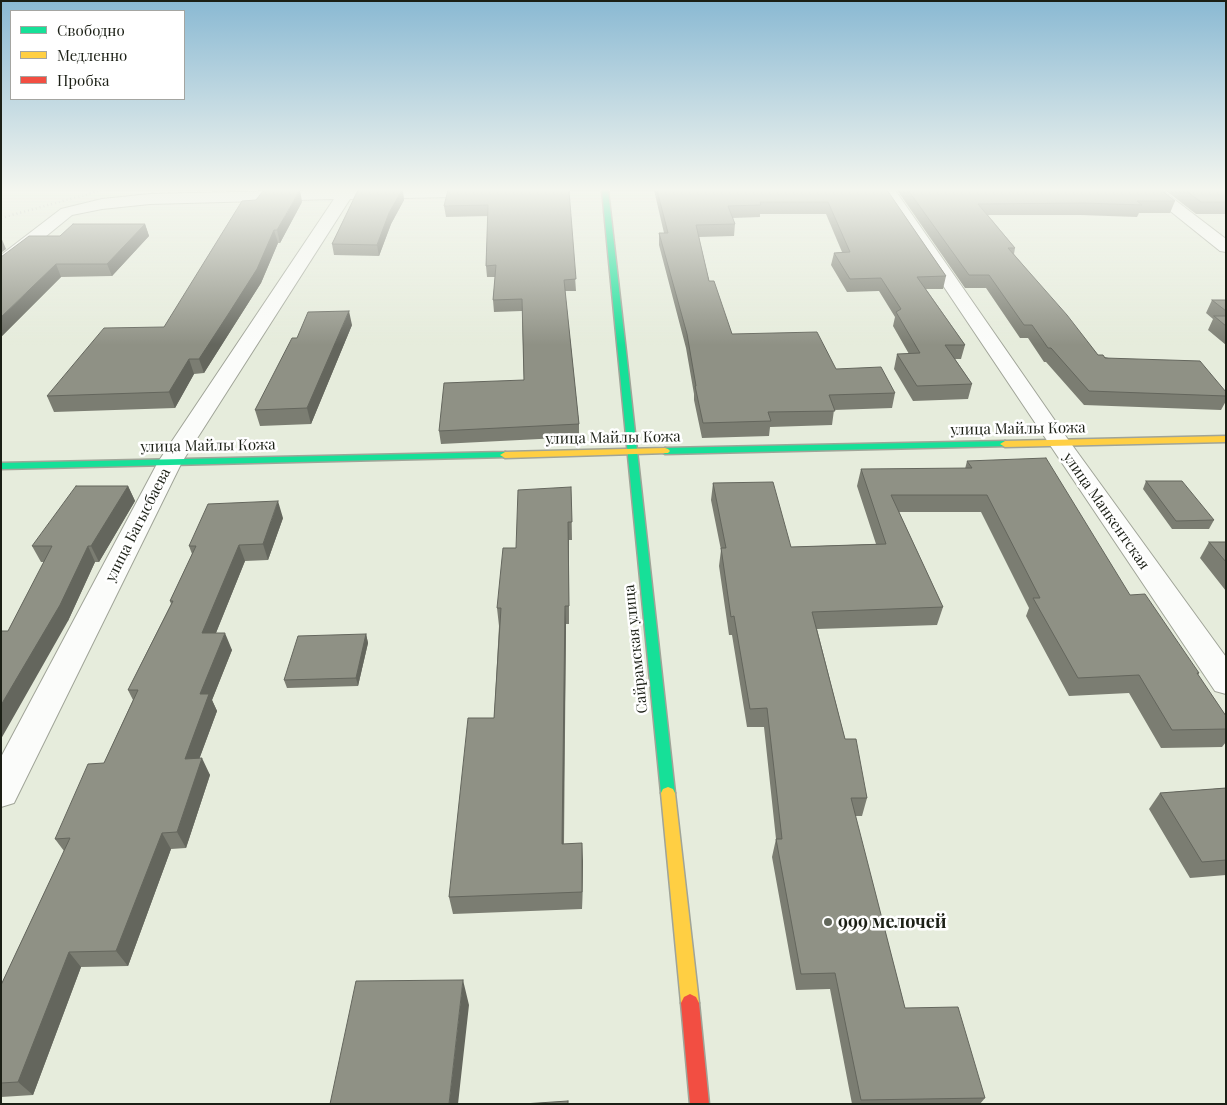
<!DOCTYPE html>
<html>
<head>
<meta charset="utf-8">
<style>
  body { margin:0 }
  #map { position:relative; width:1227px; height:1105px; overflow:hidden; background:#e6ecdc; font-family:"Playfair Display",serif }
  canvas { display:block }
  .frame { position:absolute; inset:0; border:2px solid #1b1f15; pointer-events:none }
  .legend { position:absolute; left:10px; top:10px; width:175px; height:90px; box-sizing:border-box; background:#fff; border:1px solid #a4a5a1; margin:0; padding:6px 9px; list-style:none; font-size:15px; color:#1b1f15 }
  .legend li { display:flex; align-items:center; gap:10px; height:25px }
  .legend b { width:25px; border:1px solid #a4a5a1 }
</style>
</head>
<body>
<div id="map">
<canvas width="1227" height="1105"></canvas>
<div class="frame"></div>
<ul class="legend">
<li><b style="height:6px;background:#16e098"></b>Свободно</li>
<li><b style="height:6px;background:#ffcf43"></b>Медленно</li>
<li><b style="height:6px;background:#f24e42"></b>Пробка</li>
</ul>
</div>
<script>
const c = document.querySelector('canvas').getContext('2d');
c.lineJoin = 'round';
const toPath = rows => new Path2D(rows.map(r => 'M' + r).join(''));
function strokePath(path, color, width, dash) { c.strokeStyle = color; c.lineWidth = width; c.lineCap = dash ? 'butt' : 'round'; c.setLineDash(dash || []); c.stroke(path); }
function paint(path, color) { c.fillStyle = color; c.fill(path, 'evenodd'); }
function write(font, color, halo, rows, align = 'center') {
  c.font = font + ' "Playfair Display",serif'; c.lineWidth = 5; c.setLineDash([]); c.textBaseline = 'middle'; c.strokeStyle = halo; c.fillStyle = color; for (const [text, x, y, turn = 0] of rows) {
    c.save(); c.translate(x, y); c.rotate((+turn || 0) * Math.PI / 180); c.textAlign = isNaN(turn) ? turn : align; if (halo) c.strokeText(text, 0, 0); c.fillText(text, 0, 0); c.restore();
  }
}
const street = toPath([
  [317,190,570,190,567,193,562,195,350,199,182,462,14,803,1,807,1,757,158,462,334,199,150,204,102,209,72,215,7,268,1,269,1,255,61,209,102,199,150,194,317,190],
  [879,190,895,190,1067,438,1226,657,1226,694,1215,691,879,190],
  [1144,190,1162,190,1226,239,1226,252,1220,251,1144,190]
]);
const fast = toPath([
  [602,190,608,190,675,793,673,797,668,799,663,797,661,793,602,190],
  [1005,441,1010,444,1008,446,665,454,660,451,665,448,1005,441],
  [505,452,508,453,510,455,508,457,1,469,1,463,505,452]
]);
const slow = toPath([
  [1226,436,1226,442,1005,447,1000,444,1005,441,1226,436],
  [665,448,668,449,670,451,668,453,505,458,500,455,505,452,665,448],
  [668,787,673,789,675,793,699,1003,696,1009,690,1012,684,1009,681,1003,661,793,663,789,668,787]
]);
const jam = toPath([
  [690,994,696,997,699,1003,709,1104,690,1104,681,1003,684,997,690,994]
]);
const rail = toPath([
  [1,218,103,190]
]);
const wall = toPath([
  [358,190,403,190,404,200,391,224,379,256,334,255,332,244],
  [569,190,576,291,565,291,579,424,579,437,441,444,439,431,524,380,522,311,494,312,493,300,495,277,487,277,486,266,488,216,446,217,444,206],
  [654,190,887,190,946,276,943,289,926,289,965,345,961,359,955,359,972,384,968,399,913,401,894,369,897,354,909,354,893,326,895,317,879,291,847,292,831,265,834,253,842,252,826,214,760,214,760,217,733,218,735,224,734,236,699,237,709,281,732,334,836,369,895,393,892,408,834,410,832,425,770,427,769,436,702,438,694,400,694,394,686,348,659,245,659,233,664,233],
  [897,190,1161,190,1175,201,1170,213,1139,213,1137,217,1080,215,988,215,1015,248,1014,254,1098,355,1226,392,1226,401,1221,410,1084,405,1046,362,1044,362,1028,338,1020,338,986,288,965,288],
  [1165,190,1226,190,1226,214,1196,214],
  [302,202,280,243,278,243,261,283,233,327,204,373,194,374,175,408,54,412,47,396,164,327],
  [145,224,149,236,112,276,61,277,1,337,60,236],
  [1212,300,1226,300,1226,345,1208,330,1213,319,1206,313],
  [352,325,311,424,260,426,255,410,297,338],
  [967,461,1130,595,1199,673,1198,675,1226,716,1226,742,1222,747,1161,748,1129,693,1069,696,1026,616,1029,608,981,512,899,512,943,607,937,625,817,629,845,739,867,798,862,816,855,816,905,1008,985,1098,980,1104,852,1104,830,989,796,990,772,857,776,839,764,727,747,727,732,635,729,635,719,566,721,550,711,500,713,483,791,547,876,544,857,486,861,469,965,469],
  [1146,481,1214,520,1209,529,1172,529,1143,489],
  [128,486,135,501,99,562,95,562,68,621,8,631,44,562,41,562,32,546],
  [571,487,572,540,569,540,569,624,566,624,564,844,583,861,582,909,453,914,449,897,494,718,499,626,497,608,516,548],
  [283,518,268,560,245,561,216,633,232,650,212,700,217,711,199,759,210,775,186,848,171,849,128,966,81,967,33,1095,1,1097,1,985,64,851,55,839,104,763,133,700,128,690,171,604,170,601,192,554,189,546],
  [1209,542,1226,542,1226,591,1200,558],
  [366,634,368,643,358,686,287,688,284,680],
  [1226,788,1226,875,1190,878,1149,809,1160,793]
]);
const shadedWall = toPath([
  [300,190,302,202,280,243,277,230],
  [402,190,404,200,391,224,379,256,377,245,389,213],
  [145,224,149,236,112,276,107,264],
  [274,230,278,243,261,283,204,373,199,359],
  [1,237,6,249,1,253],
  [56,264,61,277,1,337,1,317],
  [349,311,352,325,311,424,307,408],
  [189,359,194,374,175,408,169,392],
  [128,486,135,501,99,562,91,546],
  [278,501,283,518,268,560,263,544],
  [568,522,569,540,569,624,569,606],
  [239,545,245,561,209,650,202,633],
  [88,546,95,562,68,621,1,739,1,705],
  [565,606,566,624,563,861,562,844],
  [225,633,232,650,212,700,217,711,193,776,185,759,200,694],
  [366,634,368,643,358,686,356,678],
  [202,758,210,775,186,848,177,832],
  [162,833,171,849,128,966,116,951],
  [582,843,583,861,582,909],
  [69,952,81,967,33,1095,18,1082],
  [463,980,469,1005,458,1104,449,1104]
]);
const building = toPath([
  [300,190,277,230,274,230,257,269,229,313,199,359,189,359,169,392,47,396,104,328,164,327,242,201,256,200,263,191,300,190],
  [358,190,402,190,389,213,377,245,332,244,358,190],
  [448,190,569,190,576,279,564,280,579,424,439,431,444,383,524,380,522,299,493,300,496,265,486,266,488,205,444,206,448,190],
  [657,190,887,190,946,276,917,277,965,345,945,345,972,384,917,386,897,354,920,353,896,312,901,309,881,278,850,279,834,253,850,252,828,202,760,202,761,205,728,206,735,224,696,225,709,281,714,281,732,334,817,332,836,369,881,367,895,393,829,395,835,411,768,412,771,421,703,423,695,386,696,386,687,334,659,233,668,233,657,190],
  [908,190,1161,190,1175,201,1137,201,1142,205,1084,203,978,204,1015,248,1008,248,1067,315,1098,355,1103,355,1105,358,1200,361,1226,392,1226,396,1089,391,1051,348,1048,348,1032,325,1024,325,989,275,969,275,908,190],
  [1185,190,1226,190,1226,202,1201,202,1185,190],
  [73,224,145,224,107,264,56,264,1,317,1,257,29,236,60,236,73,224],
  [1212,300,1226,300,1226,311,1212,300],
  [349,311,307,408,255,410,292,338,297,338,308,312,349,311],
  [1214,316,1226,316,1226,326,1214,316],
  [1046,458,1130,595,1145,594,1199,673,1197,673,1226,716,1226,729,1172,730,1139,675,1078,678,1033,598,1040,598,987,495,891,495,943,607,812,612,845,739,856,739,867,798,851,798,905,1008,958,1007,985,1098,861,1100,835,973,801,974,776,839,782,839,767,708,750,709,734,616,731,617,721,548,726,548,713,483,773,482,791,547,886,544,861,469,972,468,967,461,1046,458],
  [1146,481,1182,481,1214,520,1176,521,1146,481],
  [76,486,128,486,91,546,88,546,60,605,1,705,1,631,8,631,52,546,32,546,76,486],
  [571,487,572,522,568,522,569,606,565,606,562,844,582,843,582,892,449,897,468,718,494,718,501,608,497,608,503,548,516,548,518,490,571,487],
  [278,501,263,544,239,545,202,633,225,633,200,694,209,694,185,759,202,758,177,832,162,833,116,951,69,952,18,1082,1,1083,1,985,70,838,55,839,88,764,104,763,138,690,128,690,173,601,170,601,196,546,189,546,208,504,278,501],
  [1209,542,1226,542,1226,562,1209,542],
  [366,634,356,678,284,680,298,636,366,634],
  [1226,788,1226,860,1202,862,1160,793,1226,788],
  [463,980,449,1104,330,1104,356,981,463,980],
  [568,1101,568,1104,523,1104,568,1101]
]);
const markers = [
  [828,922,5,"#62675b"]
];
const streetNames = [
  ["улица Майлы Кожа",1018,429,-1],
  ["улица Майлы Кожа",613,438,-1],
  ["улица Майлы Кожа",208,446,-1],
  ["улица Манкентская",1106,511,55],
  ["улица Багысбаева",138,525,-63],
  ["Сайрамская улица",636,649,-96]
];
const nearPoinames = [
  ["999 мелочей",838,922]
];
strokePath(street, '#a0a498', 2);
strokePath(fast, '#a0a498', 3);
strokePath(slow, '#a0a498', 3);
strokePath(jam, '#a0a498', 3);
paint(street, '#fbfcfa');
paint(fast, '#16e098');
paint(slow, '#ffcf43');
paint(jam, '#f24e42');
strokePath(rail, '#bcbdb9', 2.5, [1, 3]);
paint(wall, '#7b7d72');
paint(shadedWall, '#64665d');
paint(building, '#8f9185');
strokePath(building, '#64665d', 1);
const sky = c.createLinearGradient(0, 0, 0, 345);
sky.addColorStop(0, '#8ab9d3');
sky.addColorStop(0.55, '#f4f6ef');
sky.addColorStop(1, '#f4f6ef00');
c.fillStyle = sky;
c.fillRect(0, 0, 1227, 345);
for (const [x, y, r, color] of markers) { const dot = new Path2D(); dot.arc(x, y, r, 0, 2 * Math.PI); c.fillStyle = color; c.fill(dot); strokePath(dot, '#fff', 2); }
write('15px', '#1b1f15', '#fff', streetNames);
write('bold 18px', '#1b1f15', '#fff', nearPoinames, 'left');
</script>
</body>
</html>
